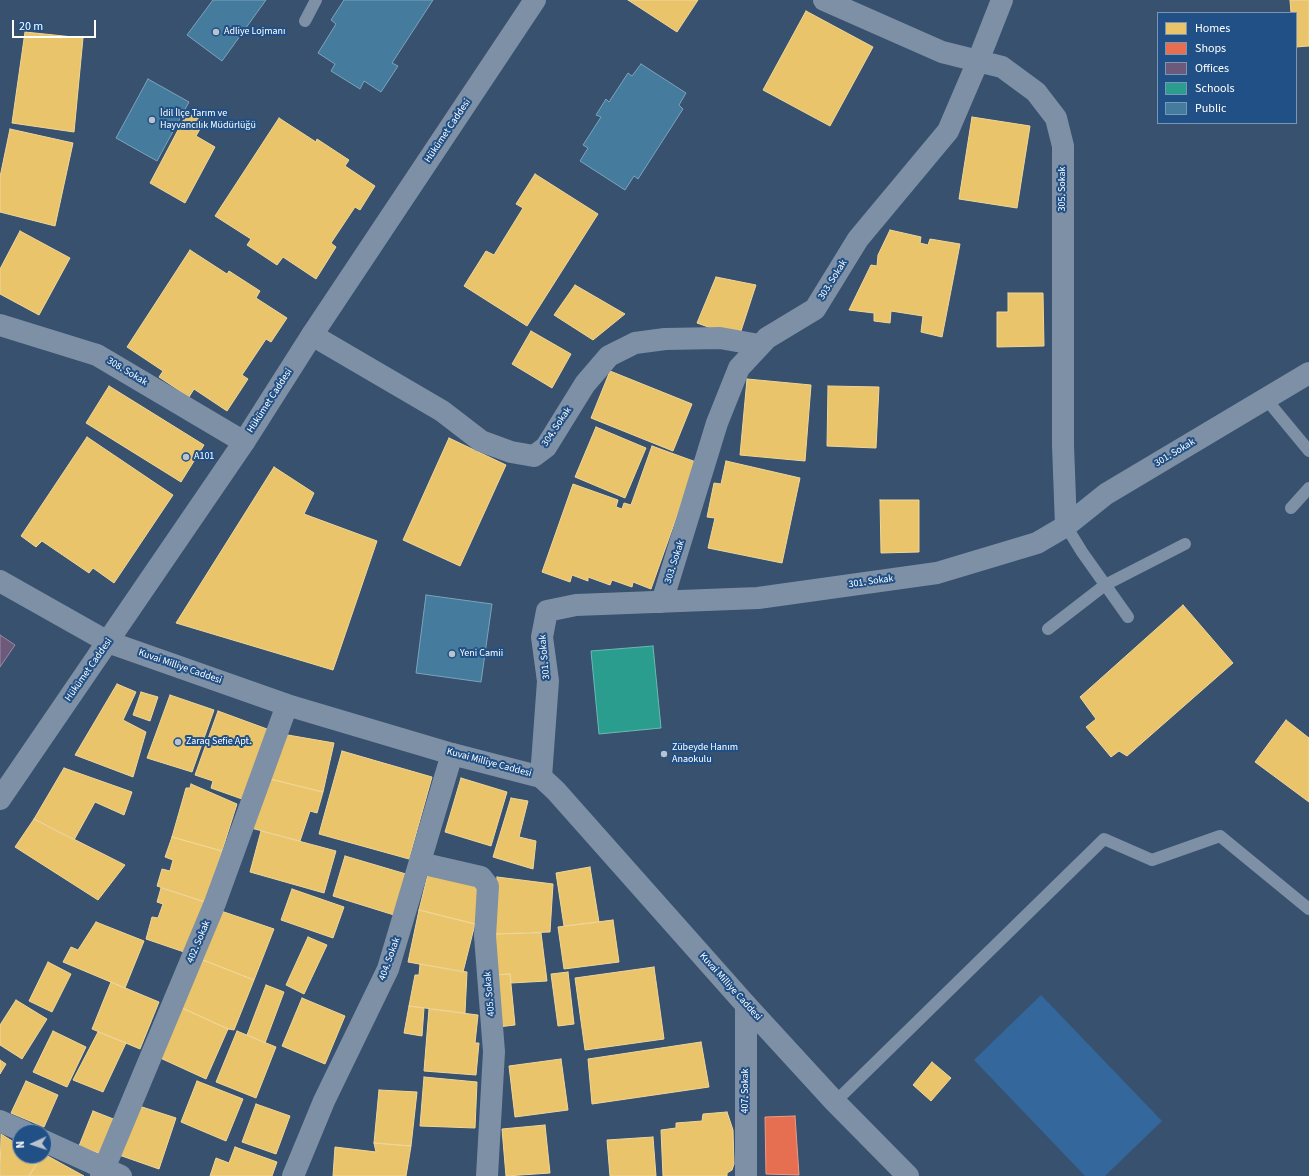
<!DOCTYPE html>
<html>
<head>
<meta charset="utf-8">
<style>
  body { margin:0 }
  #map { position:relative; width:1309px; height:1176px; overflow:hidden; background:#37516f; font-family:"Source Sans 3",sans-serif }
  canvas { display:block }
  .legend { position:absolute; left:1157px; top:12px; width:140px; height:112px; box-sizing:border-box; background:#205086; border:1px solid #7996b6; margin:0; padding:5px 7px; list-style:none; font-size:12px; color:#fff }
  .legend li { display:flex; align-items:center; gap:8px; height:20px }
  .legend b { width:20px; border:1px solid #7996b6 }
  .north { position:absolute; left:12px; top:1124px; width:40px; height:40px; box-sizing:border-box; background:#205086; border:1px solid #7996b6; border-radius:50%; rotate:267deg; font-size:11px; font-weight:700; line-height:16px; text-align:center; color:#fff }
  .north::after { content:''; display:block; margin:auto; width:14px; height:18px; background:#b9c2cd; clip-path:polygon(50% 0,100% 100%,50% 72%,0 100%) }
  .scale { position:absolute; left:12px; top:20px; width:84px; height:18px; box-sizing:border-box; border:2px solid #fff; border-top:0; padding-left:5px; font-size:12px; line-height:14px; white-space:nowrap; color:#fff; -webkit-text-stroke:3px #205086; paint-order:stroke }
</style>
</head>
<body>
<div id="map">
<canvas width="1309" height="1176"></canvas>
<ul class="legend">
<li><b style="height:11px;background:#e9c46a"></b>Homes</li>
<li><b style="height:11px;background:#e76f51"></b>Shops</li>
<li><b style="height:11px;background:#6d597a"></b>Offices</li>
<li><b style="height:11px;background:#2a9d8f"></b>Schools</li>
<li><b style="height:11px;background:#457b9d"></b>Public</li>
</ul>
<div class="north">N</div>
<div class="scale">20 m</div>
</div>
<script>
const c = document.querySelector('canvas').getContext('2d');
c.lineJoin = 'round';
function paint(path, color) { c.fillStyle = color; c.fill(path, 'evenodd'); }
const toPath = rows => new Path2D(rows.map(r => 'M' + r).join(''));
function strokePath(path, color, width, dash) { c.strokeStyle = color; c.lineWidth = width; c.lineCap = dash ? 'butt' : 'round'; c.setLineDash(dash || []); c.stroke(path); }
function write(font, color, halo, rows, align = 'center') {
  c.font = font + ' "Source Sans 3",sans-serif'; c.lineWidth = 4; c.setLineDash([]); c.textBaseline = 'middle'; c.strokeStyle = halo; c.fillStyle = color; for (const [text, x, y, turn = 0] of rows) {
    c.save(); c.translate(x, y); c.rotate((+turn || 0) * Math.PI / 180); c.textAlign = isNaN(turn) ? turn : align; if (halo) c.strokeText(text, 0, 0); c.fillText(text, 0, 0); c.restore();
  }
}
const green = toPath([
  [1041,995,1162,1121,1105,1176,1085,1176,974,1060]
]);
const homes = toPath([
  [628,0,698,0,677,32,628,0],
  [1290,0,1309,0,1309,46,1296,47,1296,13,1291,13,1290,0],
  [806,11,873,47,830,126,763,90,806,11],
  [25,32,83,38,74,132,12,123,25,32],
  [187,113,204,122,196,136,215,147,185,203,150,183,187,113],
  [972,117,1030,126,1017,208,959,199,972,117],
  [279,118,316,142,317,139,349,160,345,166,375,186,360,210,355,207,331,243,336,247,316,279,283,257,277,265,247,245,251,239,215,216,279,118],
  [10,129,73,143,55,226,0,212,0,177,10,129],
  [535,174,598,214,527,326,464,286,486,251,494,255,523,208,516,204,535,174],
  [890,230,921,237,920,243,928,245,930,239,960,244,942,337,921,332,923,316,891,311,890,323,874,321,874,313,849,310,871,265,877,266,878,255,890,230],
  [20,231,70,258,39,315,0,294,0,269,20,231],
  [190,250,227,274,229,271,260,291,256,298,287,318,271,342,266,339,242,375,248,379,227,411,194,389,189,397,159,377,163,371,127,347,190,250],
  [716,277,756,285,741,331,714,329,697,323,716,277],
  [575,285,625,314,593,340,554,315,575,285],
  [1008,293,1043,293,1044,346,997,347,997,312,1008,312,1008,293],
  [531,331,571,354,552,388,512,364,531,331],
  [610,371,692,404,673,451,591,418,610,371],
  [747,379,811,385,805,461,740,455,747,379],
  [109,386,204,445,181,482,86,423,109,386],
  [828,386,879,387,876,448,827,446,828,386],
  [596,427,646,448,625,498,575,477,596,427],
  [87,437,173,495,114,583,93,568,89,573,42,541,36,547,21,536,87,437],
  [449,438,506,465,460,566,403,540,449,438],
  [652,446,696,462,651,589,633,582,632,587,612,580,610,585,588,577,588,581,572,575,570,582,542,572,573,484,618,500,616,507,622,509,624,503,631,505,652,446],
  [726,461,800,478,782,563,708,548,715,518,707,517,714,483,721,484,726,461],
  [274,467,314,493,304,514,377,541,333,670,176,623,274,467],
  [880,500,919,500,919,552,881,553,880,500],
  [1183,605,1233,663,1127,756,1119,751,1111,757,1086,727,1096,719,1080,697,1183,605],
  [117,684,136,692,123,720,146,732,133,777,75,755,117,684],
  [141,692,158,697,150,721,133,715,141,692],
  [170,695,214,710,192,772,147,758,170,695],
  [218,711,267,729,242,799,211,788,213,781,195,775,218,711],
  [1286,720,1309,738,1309,802,1255,762,1286,720],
  [282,734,334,743,323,792,270,779,282,734],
  [342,751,432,777,409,859,319,834,342,751],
  [64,768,132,792,124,815,95,802,74,840,34,819,64,768],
  [461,778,507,792,491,846,445,832,461,778],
  [270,779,323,792,317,813,310,811,300,841,251,828,270,779],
  [191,784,237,804,222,851,172,837,186,788,190,788,191,784],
  [511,798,528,801,519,837,536,841,533,869,493,857,511,798],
  [34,819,125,865,98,900,15,847,34,819],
  [261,831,336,851,324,893,250,872,261,831],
  [172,837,222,851,205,902,157,886,162,869,170,871,173,860,165,857,172,837],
  [345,856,406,874,394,915,333,896,345,856],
  [590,867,599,922,564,926,556,873,590,867],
  [428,874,483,888,475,924,419,910,428,874],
  [497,877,553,884,550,932,494,934,497,877],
  [161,888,205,902,187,953,146,939,152,917,158,918,163,904,157,902,161,888],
  [292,889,344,907,333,938,281,920,292,889],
  [419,910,475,924,463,972,408,962,419,910],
  [221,911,274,929,254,980,203,960,221,911],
  [613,920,619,962,564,969,558,927,613,920],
  [96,922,144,941,125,988,63,962,71,947,78,950,96,922],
  [541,933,547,981,511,983,510,974,493,975,494,934,541,933],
  [308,937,327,945,304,994,286,985,308,937],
  [203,960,254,980,234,1030,228,1029,180,1007,203,960],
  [48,962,71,974,52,1012,29,1001,48,962],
  [420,964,467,972,465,1013,409,1006,415,975,419,975,420,964],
  [654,967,664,1039,585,1050,575,978,654,967],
  [568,972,574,1024,558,1026,551,974,568,972],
  [510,974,515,1025,498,1027,493,975,510,974],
  [111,982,159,1002,140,1049,92,1029,111,982],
  [266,985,284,992,265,1043,247,1035,266,985],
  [302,998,345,1016,325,1064,282,1046,302,998],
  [16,1000,47,1019,22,1059,0,1045,0,1025,16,1000],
  [409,1006,424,1008,422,1036,404,1033,409,1006],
  [180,1007,228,1029,206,1079,158,1057,180,1007],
  [429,1009,478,1015,475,1043,479,1043,476,1075,424,1071,429,1009],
  [53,1031,86,1047,67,1087,33,1072,53,1031],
  [237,1031,276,1047,256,1098,216,1082,237,1031],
  [98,1032,126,1043,103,1092,73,1080,98,1032],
  [701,1042,709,1087,592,1104,588,1059,701,1042],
  [561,1059,568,1110,515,1117,509,1066,561,1059],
  [0,1060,6,1064,0,1074,0,1060],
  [932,1062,951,1078,931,1101,913,1085,932,1062],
  [424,1077,477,1082,475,1128,420,1126,424,1077],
  [26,1081,58,1095,44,1127,11,1113,26,1081],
  [197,1081,243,1099,226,1141,181,1122,197,1081],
  [379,1090,417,1092,411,1146,374,1143,379,1090],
  [256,1104,290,1116,276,1154,242,1142,256,1104],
  [136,1105,176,1118,159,1169,119,1155,136,1105],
  [93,1111,116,1120,103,1155,79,1146,93,1111],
  [727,1112,733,1130,734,1164,732,1170,727,1173,727,1176,663,1176,661,1130,676,1128,676,1123,702,1121,703,1114,727,1112],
  [545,1125,550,1173,506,1176,502,1129,545,1125],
  [1,1134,20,1146,20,1156,37,1156,40,1158,29,1176,0,1176,1,1134],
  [653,1137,656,1176,610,1176,607,1140,653,1137],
  [374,1143,411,1146,406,1176,333,1176,335,1147,376,1152,374,1143],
  [235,1147,277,1162,272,1176,210,1176,216,1158,229,1163,235,1147],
  [44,1154,84,1176,29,1176,42,1156,44,1156,44,1154]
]);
const shops = toPath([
  [795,1116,799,1175,766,1174,765,1117,795,1116]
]);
const offices = toPath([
  [0,635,15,645,0,667,0,635]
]);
const schools = toPath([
  [653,646,661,728,599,734,591,651,653,646]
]);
const public = toPath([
  [213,0,266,0,222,61,187,35,213,0],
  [344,0,433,0,392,63,398,66,381,92,364,81,360,89,331,71,335,64,318,53,336,24,331,20,344,0],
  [641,64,686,93,679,105,683,109,638,179,634,176,625,190,580,161,588,148,583,145,601,117,596,115,606,99,609,102,628,73,632,76,641,64],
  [148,79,189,102,157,161,116,138,148,79],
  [426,595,492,604,481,682,416,673,426,595]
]);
const service = toPath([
  [305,21,316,0],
  [1266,399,1309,451],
  [1291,508,1309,488],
  [1066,526,1082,552,1128,617],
  [1048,629,1105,585,1185,544],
  [835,1102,1104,839,1152,860,1220,836,1309,909]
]);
const minor = toPath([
  [824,0,942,52,1002,67,1036,92,1056,118,1063,146,1063,445,1066,526],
  [0,325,97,355,244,442],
  [312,335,442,411,481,441,511,452,534,456,546,447,585,384,609,356,635,343,665,339,720,338,759,345],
  [662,602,717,423,739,368,767,338,815,309,858,239,948,131,978,61,1002,0],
  [541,777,548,681,542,637,547,611,576,605,758,598,937,573,1037,543,1066,526,1106,494,1309,373],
  [420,863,481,877,488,886,485,936,494,1052,487,1176],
  [746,1005,746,1176],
  [0,1121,25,1132],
  [44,1141,121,1176],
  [101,1176,215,903,287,705],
  [293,1176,324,1101,388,969,452,754]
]);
const tertiary = toPath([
  [0,581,108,642,287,705,452,754,541,777,556,791,746,1005,835,1102,908,1176],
  [0,799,244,442,312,335,535,0]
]);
const markers = [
  [216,32,4,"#b9c2cd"],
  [152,120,4,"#b9c2cd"],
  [186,457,4,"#b9c2cd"],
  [452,654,4,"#b9c2cd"],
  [178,742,4,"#b9c2cd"],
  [664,754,4,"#b9c2cd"]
];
const poiNames = [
  ["Adliye Lojmanı",224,32],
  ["İdil İlçe Tarım ve",160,114],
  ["Hayvancılık Müdürlüğü",160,126],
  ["A101",194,457],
  ["Yeni Camii",460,654],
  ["Zaraq Sefie Apt.",186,742],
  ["Zübeyde Hanım",672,748],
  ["Anaokulu",672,760]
];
const streetNames = [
  ["Hükümet Caddesi",448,131,-56],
  ["305. Sokak",1063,189,-90],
  ["303. Sokak",833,280,-58],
  ["308. Sokak",127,372,31],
  ["Hükümet Caddesi",270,401,-57],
  ["304. Sokak",557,427,-56],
  ["301. Sokak",1175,453,-31],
  ["303. Sokak",675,562,-72],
  ["301. Sokak",871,582,-8],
  ["301. Sokak",545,657,-95],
  ["Kuvai Milliye Caddesi",180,667,19],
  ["Hükümet Caddesi",89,670,-55],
  ["Kuvai Milliye Caddesi",489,763,15],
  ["402. Sokak",199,942,-67],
  ["404. Sokak",390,959,-70],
  ["Kuvai Milliye Caddesi",730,987,48],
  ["405. Sokak",490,994,-95],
  ["407. Sokak",746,1091,-90]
];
paint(green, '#34679c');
paint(homes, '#e9c46a');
strokePath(homes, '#f0d697', 1);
paint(shops, '#e76f51');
strokePath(shops, '#ee9a85', 1);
paint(offices, '#6d597a');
strokePath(offices, '#998ba2', 1);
paint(schools, '#2a9d8f');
strokePath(schools, '#6abab1', 1);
paint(public, '#457b9d');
strokePath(public, '#7da3ba', 1);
strokePath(service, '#7e90a5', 12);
strokePath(minor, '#7e90a5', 22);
strokePath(tertiary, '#7e90a5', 22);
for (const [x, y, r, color] of markers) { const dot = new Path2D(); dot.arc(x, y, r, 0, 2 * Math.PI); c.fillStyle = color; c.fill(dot); strokePath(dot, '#205086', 1.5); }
write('10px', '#fff', '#205086', poiNames, 'left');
write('10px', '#fff', '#205086', streetNames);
</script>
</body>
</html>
